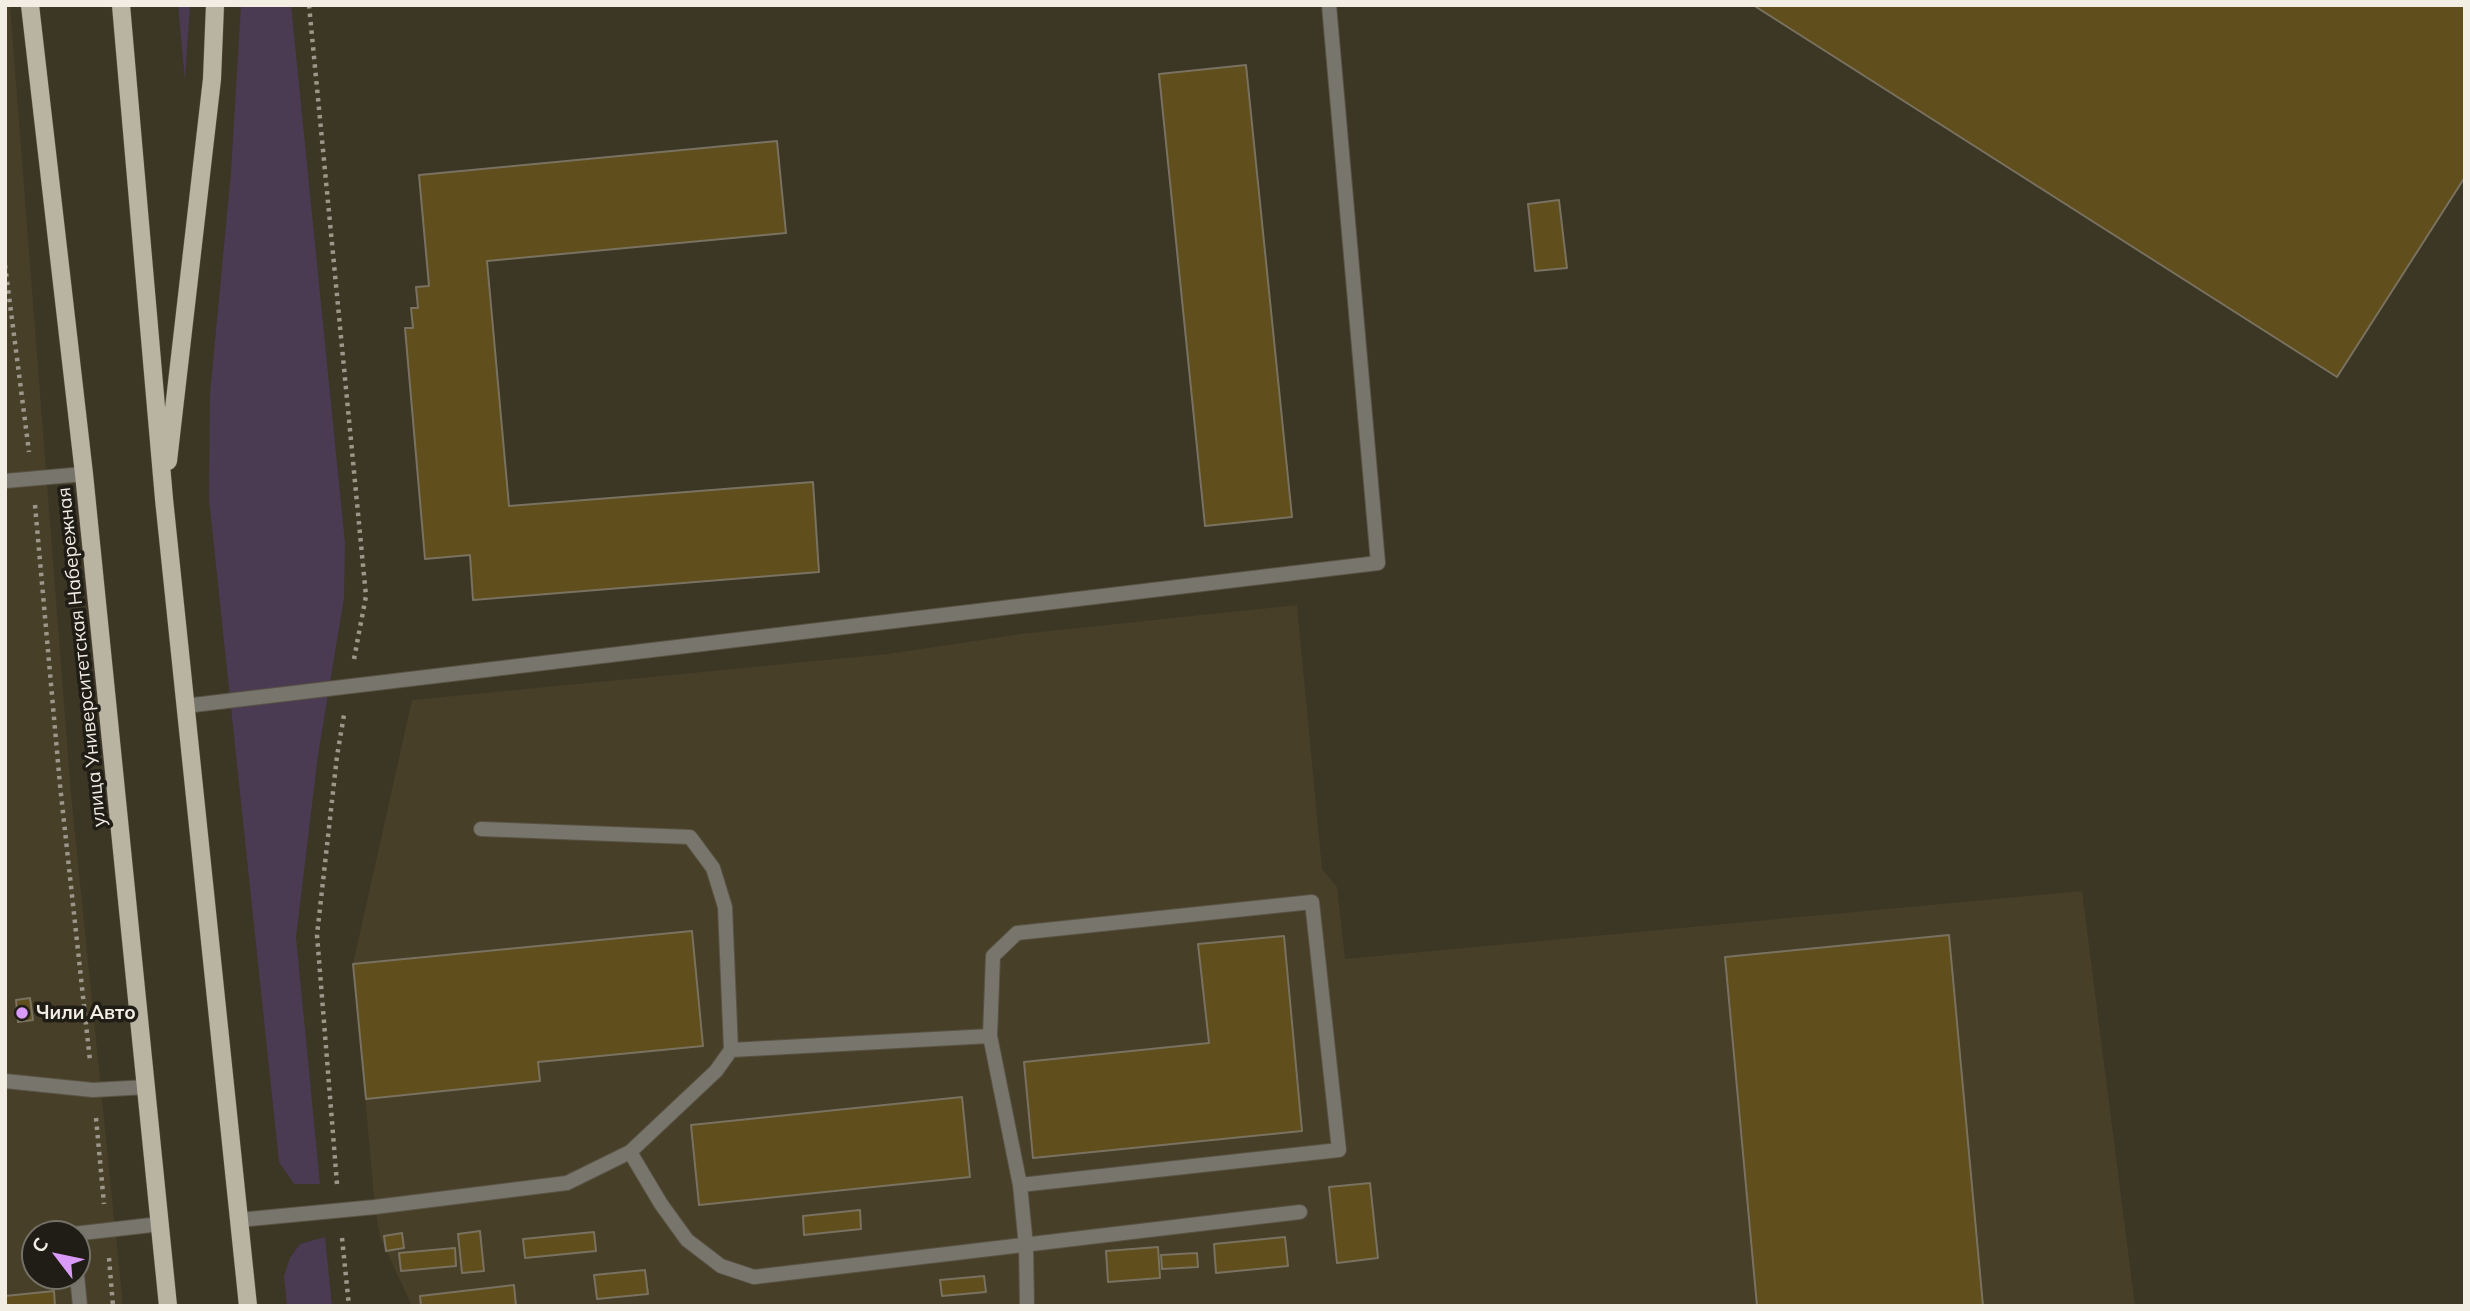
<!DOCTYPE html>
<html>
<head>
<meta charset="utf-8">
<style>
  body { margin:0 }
  #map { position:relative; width:2470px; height:1311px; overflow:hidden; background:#3c3625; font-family:Mulish,sans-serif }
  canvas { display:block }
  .frame { position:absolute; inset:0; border:7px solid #f2eee4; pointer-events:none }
  .north { position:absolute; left:21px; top:1220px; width:70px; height:70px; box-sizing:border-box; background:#201d16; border:2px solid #747168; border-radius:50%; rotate:302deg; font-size:19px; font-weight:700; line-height:28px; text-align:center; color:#f2eee4 }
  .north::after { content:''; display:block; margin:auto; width:24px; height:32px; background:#da9af7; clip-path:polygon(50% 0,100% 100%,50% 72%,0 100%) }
</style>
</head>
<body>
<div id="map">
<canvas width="2470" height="1311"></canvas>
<div class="frame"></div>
<div class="north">С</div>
</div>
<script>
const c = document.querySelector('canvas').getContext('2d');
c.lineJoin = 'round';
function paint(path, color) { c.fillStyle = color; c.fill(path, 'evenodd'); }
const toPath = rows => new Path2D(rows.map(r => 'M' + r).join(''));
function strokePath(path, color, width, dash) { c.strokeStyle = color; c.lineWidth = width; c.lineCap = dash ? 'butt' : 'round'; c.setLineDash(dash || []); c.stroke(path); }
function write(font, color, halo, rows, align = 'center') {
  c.font = font + ' Mulish,sans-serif'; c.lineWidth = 7; c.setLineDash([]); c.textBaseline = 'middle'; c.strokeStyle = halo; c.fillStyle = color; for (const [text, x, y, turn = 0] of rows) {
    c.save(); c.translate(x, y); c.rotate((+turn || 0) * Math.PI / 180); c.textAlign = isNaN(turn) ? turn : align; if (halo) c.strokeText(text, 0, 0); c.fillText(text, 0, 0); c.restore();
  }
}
const built = toPath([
  [5,5,10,5,71,794,123,1306,5,1306],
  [35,1234,77,1234,77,1276,35,1276],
  [1297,605,1322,869,1337,887,1345,959,2082,891,2135,1306,412,1306,380,1237,375,1207,353,964,412,700,888,654,1021,634]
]);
const green = toPath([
  [178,5,190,5,185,80],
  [241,5,291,5,345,543,344,598,318,755,296,937,320,1184,294,1184,279,1162,209,499,210,394,231,172],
  [325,1237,332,1306,287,1306,284,1276,290,1258,300,1244]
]);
const building = toPath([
  [1753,5,2465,5,2465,177,2337,377,1753,5],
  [1246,65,1292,517,1205,526,1159,74,1246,65],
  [777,141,786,233,487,261,509,506,813,482,819,572,473,600,470,555,425,559,405,328,413,328,411,308,418,308,416,287,429,286,419,175,777,141],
  [1559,200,1567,268,1535,271,1528,204,1559,200],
  [692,931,703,1046,538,1062,540,1081,366,1099,353,964,692,931],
  [1949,935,1983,1306,1757,1306,1725,957,1949,935],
  [1284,936,1302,1131,1033,1158,1024,1062,1209,1043,1198,944,1284,936],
  [30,998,33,1020,18,1022,16,1000,30,998],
  [962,1097,970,1177,699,1205,691,1125,962,1097],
  [1370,1183,1378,1258,1337,1263,1329,1187,1370,1183],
  [860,1210,861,1229,804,1235,803,1216,860,1210],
  [480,1231,484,1271,462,1273,458,1234,480,1231],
  [594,1232,596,1251,525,1258,523,1239,594,1232],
  [402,1233,404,1248,386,1251,384,1236,402,1233],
  [1285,1237,1288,1266,1216,1273,1214,1244,1285,1237],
  [1158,1247,1160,1278,1108,1282,1106,1251,1158,1247],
  [455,1248,456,1266,401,1271,399,1253,455,1248],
  [1197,1253,1198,1267,1162,1269,1161,1255,1197,1253],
  [645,1270,648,1294,597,1299,594,1275,645,1270],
  [984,1276,986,1292,942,1296,940,1280,984,1276],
  [514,1285,516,1306,421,1306,420,1296,514,1285],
  [54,1291,55,1306,5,1306,5,1296,54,1291]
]);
const path = toPath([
  [309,5,366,596,354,659],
  [5,265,29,452],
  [35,505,60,785,90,1061],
  [96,1118,104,1204],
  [337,1184,317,935,337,756,344,715],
  [342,1238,349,1306],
  [109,1258,113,1306]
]);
const lane = toPath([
  [5,481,84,474],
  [185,706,1378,563,1329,5],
  [481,829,690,837,713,868,725,907,731,1050,990,1036,1020,1185,1026,1246,1027,1306],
  [990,1036,993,956,1017,933,1312,902,1339,1150,1020,1185],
  [5,1081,93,1090,147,1087],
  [630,1152,661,1204,687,1240,721,1266,754,1277,1300,1212],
  [239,1220,375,1207,567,1183,630,1152,716,1071,731,1050],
  [73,1234,160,1224],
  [77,1275,80,1306]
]);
const primary = toPath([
  [30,5,84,474,168,1306],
  [121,5,164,499,248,1306],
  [168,461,212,79,215,5]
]);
const markers = [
  [22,1013,7,"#da9af7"]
];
const streetNames = [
  ["улица Университетская Набережная",82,657,-96]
];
const poiNames = [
  ["Чили Авто",36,1013]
];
paint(built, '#473f27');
paint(green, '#4a3b52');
paint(building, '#604e1c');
strokePath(building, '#797260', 2);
strokePath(lane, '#595344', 16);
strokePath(primary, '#595344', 19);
strokePath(path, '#9c978a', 4.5, [3.5, 5]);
strokePath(lane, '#78756d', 14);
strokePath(primary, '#b9b3a2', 18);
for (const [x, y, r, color] of markers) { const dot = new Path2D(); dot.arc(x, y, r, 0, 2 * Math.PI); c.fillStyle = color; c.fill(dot); strokePath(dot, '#201d16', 2.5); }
write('19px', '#f2eee4', '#201d16', streetNames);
write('bold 19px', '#f2eee4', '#201d16', poiNames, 'left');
</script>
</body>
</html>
